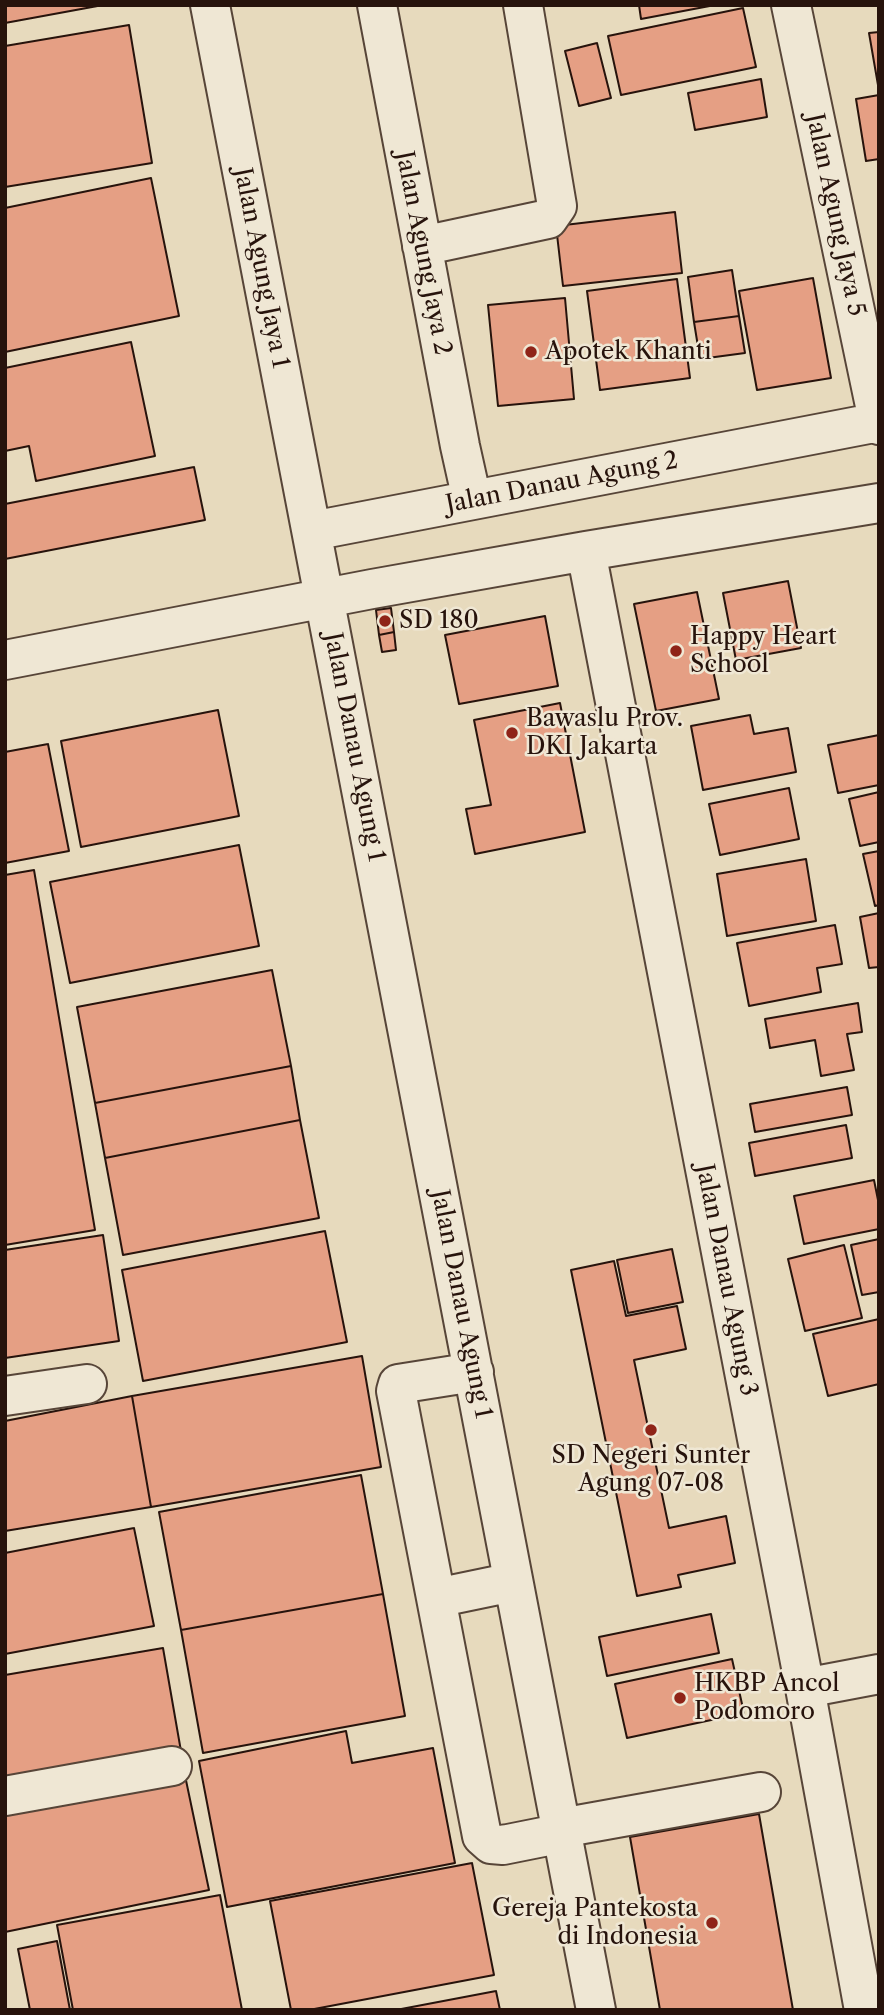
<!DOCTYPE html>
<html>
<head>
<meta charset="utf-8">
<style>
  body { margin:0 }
  #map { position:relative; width:884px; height:2015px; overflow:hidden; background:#e7dabd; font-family:"Libre Caslon Text",serif }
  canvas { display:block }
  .frame { position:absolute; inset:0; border:7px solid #27130c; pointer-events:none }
</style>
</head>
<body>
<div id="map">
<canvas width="884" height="2015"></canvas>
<div class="frame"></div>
</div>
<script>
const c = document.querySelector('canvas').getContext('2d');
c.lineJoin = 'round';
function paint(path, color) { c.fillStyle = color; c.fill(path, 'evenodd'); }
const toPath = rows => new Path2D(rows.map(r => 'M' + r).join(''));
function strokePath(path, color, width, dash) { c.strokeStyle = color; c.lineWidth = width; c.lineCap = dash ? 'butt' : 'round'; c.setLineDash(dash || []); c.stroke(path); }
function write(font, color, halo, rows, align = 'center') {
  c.font = font + ' "Libre Caslon Text",serif'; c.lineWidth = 5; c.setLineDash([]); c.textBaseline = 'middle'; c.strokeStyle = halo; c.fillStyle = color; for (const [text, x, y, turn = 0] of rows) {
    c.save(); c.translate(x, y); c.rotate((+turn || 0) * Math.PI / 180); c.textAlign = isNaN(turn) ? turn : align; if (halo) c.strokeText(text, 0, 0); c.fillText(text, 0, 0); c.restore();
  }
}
const building = toPath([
  [5,5,103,5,5,23,5,5],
  [639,5,715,5,641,19,639,5],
  [743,8,756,67,621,95,608,36,743,8],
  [129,25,152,163,5,187,5,46,129,25],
  [879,32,879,85,878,85,869,33,879,32],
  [597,43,611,98,579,106,565,51,597,43],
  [761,79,767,117,695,130,688,93,761,79],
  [879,95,879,159,866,161,856,99,879,95],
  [151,178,179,316,5,352,5,208,151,178],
  [675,212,682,273,563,286,556,226,675,212],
  [732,270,739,316,694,322,688,277,732,270],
  [813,278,831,378,757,390,739,291,813,278],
  [677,279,690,378,600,390,587,291,677,279],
  [565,298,574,399,498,406,488,305,565,298],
  [739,316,745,353,700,359,694,322,739,316],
  [131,342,155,456,36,481,29,446,5,451,5,368,131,342],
  [194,467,205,520,5,559,5,504,194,467],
  [788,581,801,648,736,660,723,593,788,581],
  [697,592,719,699,656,711,634,604,697,592],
  [391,608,394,632,379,635,376,610,391,608],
  [545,616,558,686,459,704,445,635,545,616],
  [394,632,396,650,382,652,379,635,394,632],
  [560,703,585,832,475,854,466,809,491,805,474,720,560,703],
  [218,710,239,816,81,847,61,741,218,710],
  [750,715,754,734,788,728,796,772,703,790,691,726,750,715],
  [879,735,879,785,838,793,828,745,879,735],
  [48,744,69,851,5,863,5,752,48,744],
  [789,788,799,839,720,855,709,804,789,788],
  [879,792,879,842,860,846,849,799,879,792],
  [239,845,259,946,70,983,50,882,239,845],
  [879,851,879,905,875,906,863,854,879,851],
  [806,859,816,921,727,936,717,874,806,859],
  [34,870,95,1230,5,1245,5,875,34,870],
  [879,913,879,967,869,968,860,917,879,913],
  [835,925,842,964,817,968,821,992,749,1006,737,943,835,925],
  [272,970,291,1066,95,1103,77,1007,272,970],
  [858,1003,862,1032,847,1034,854,1070,821,1076,815,1040,770,1048,765,1019,858,1003],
  [291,1066,300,1120,105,1158,95,1103,291,1066],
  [847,1087,852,1115,755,1132,750,1104,847,1087],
  [300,1120,319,1218,123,1255,105,1158,300,1120],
  [846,1125,852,1158,755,1176,749,1143,846,1125],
  [874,1180,879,1205,879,1229,804,1244,794,1196,874,1180],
  [325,1231,347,1342,143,1381,122,1270,325,1231],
  [103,1235,119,1341,5,1358,5,1250,103,1235],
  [879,1239,879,1292,862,1295,851,1245,879,1239],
  [844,1245,862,1318,805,1331,788,1259,844,1245],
  [672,1249,683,1302,628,1313,617,1260,672,1249],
  [614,1261,626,1316,677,1306,686,1349,634,1360,669,1528,726,1516,735,1563,678,1575,681,1587,637,1596,571,1270,614,1261],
  [879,1319,879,1384,828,1396,813,1334,879,1319],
  [362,1356,381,1467,151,1507,132,1396,362,1356],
  [132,1396,151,1507,5,1531,5,1421,132,1396],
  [361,1475,383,1594,181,1630,159,1512,361,1475],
  [134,1528,154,1626,5,1654,5,1553,134,1528],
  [383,1594,405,1716,203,1753,181,1630,383,1594],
  [711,1614,719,1653,607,1676,599,1637,711,1614],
  [163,1648,182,1757,5,1787,5,1675,163,1648],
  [732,1659,744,1713,627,1738,615,1684,732,1659],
  [346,1731,352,1763,433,1748,455,1863,227,1907,199,1761,346,1731],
  [183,1766,209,1890,5,1932,5,1803,183,1766],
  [759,1814,793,2010,660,2010,630,1837,759,1814],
  [472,1863,494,1975,309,2010,291,2010,270,1901,472,1863],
  [220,1895,242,2010,73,2010,57,1925,220,1895],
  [57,1941,70,2010,30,2010,18,1949,57,1941],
  [496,1991,500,2010,396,2010,496,1991]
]);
const minor = toPath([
  [210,5,596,2010],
  [377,5,460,446,472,500],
  [791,5,879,425],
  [422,246,548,219,557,206,523,5],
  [312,531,879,422],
  [586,551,805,1688,864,2010],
  [5,660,372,589,586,551,879,503],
  [474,1372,398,1384,396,1391,482,1836,491,1844,503,1845,563,1833],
  [5,1396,87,1384],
  [436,1598,513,1582],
  [805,1688,879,1674],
  [5,1796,172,1766],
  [561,1828,761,1792]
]);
const markers = [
  [531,352,7,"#8f2418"],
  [385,621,7,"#8f2418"],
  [676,651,7,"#8f2418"],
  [512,733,7,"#8f2418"],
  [651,1430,7,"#8f2418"],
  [680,1698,7,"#8f2418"],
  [712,1923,7,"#8f2418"]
];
const streetNames = [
  ["Jalan Agung Jaya 5",835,215,78],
  ["Jalan Agung Jaya 2",423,253,79],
  ["Jalan Agung Jaya 1",261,268,79],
  ["Jalan Danau Agung 2",562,483,-11],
  ["Jalan Danau Agung 1",354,747,79],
  ["Jalan Danau Agung 3",726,1280,79],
  ["Jalan Danau Agung 1",461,1304,79]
];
const poiNames = [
  ["Apotek Khanti",545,352],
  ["SD 180",399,621],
  ["Happy Heart",690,637],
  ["School",690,665],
  ["Bawaslu Prov.",526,719],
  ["DKI Jakarta",526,747],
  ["SD Negeri Sunter",651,1456,"center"],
  ["Agung 07-08",651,1484,"center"],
  ["HKBP Ancol",694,1684],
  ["Podomoro",694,1712],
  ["Gereja Pantekosta",698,1909,"right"],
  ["di Indonesia",698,1937,"right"]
];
paint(building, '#e59f84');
strokePath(building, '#27130c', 2);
strokePath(minor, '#574538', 42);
strokePath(minor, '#efe7d4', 38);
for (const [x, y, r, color] of markers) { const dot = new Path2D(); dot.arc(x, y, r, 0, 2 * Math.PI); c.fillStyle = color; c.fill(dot); strokePath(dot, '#efe7d4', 2.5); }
write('24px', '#27130c', '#efe7d4', streetNames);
write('24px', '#27130c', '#efe7d4', poiNames, 'left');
</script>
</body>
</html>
